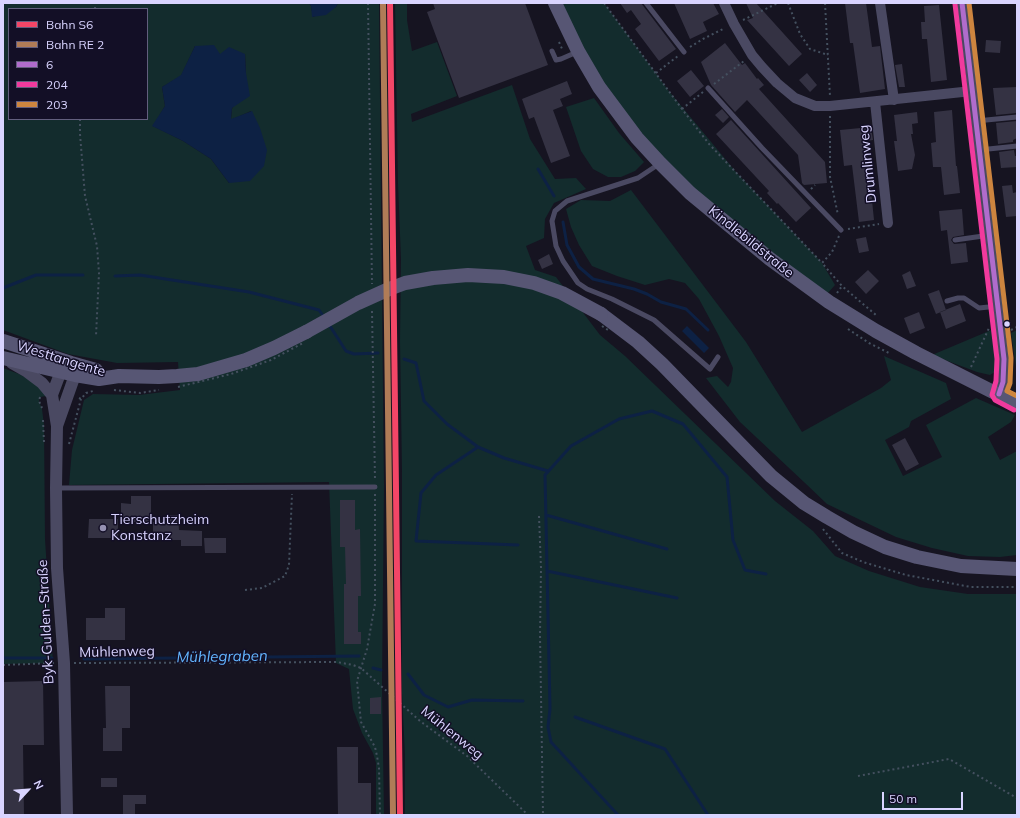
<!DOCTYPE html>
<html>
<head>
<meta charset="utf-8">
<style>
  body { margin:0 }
  #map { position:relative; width:1020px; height:818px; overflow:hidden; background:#161421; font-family:Mulish,sans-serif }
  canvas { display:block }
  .frame { position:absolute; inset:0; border:4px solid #d9d4ff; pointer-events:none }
  .legend { position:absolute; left:8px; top:8px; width:140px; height:112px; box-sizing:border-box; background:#130f26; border:1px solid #625e7d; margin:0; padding:5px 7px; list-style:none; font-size:12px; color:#d9d4ff }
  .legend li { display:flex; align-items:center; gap:8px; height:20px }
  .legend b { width:20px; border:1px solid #625e7d }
  .north { position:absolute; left:8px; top:770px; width:40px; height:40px; -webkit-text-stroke:3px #130f26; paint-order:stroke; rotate:64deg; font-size:11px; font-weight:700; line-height:16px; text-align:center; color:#d9d4ff }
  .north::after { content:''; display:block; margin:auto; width:14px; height:18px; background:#d9d4ff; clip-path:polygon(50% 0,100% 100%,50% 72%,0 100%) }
  .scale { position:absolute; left:882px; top:792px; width:81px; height:18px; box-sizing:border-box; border:2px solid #d9d4ff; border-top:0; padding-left:5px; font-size:12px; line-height:14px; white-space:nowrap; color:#d9d4ff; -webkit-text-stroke:3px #130f26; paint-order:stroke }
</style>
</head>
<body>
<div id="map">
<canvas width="1020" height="818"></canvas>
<div class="frame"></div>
<ul class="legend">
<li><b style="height:5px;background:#f34667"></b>Bahn S6</li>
<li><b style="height:5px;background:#b07c57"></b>Bahn RE 2</li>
<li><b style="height:5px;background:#b06ccc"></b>6</li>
<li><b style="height:5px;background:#f13a9d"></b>204</li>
<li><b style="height:5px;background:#cd853f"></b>203</li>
</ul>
<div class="north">N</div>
<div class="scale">50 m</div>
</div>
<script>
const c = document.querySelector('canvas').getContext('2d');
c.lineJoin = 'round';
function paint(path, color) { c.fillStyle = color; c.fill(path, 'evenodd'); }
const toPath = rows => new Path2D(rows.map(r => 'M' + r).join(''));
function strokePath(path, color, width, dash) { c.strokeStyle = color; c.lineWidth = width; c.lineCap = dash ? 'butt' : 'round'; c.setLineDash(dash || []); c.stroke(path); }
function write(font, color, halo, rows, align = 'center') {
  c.font = font + ' Mulish,sans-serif'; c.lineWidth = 3; c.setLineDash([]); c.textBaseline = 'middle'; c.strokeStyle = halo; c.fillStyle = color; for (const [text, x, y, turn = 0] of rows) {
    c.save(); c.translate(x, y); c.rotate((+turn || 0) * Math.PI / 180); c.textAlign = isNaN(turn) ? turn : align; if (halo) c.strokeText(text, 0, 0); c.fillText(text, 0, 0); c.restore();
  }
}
const green = toPath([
  [3,3,309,3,311,6,313,17,336,7,338,3,379,3,384,486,382,686,384,815,376,815,376,763,373,753,362,733,353,709,349,669,336,663,329,482,69,485,72,450,84,400,93,394,139,395,180,390,178,362,117,363,68,354,3,330],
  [9,9,147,9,147,119,9,119],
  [195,46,220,54,245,54,246,73,232,109,231,120,251,111,229,183,211,159,183,141,153,126,165,106,162,87,181,76],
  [395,3,407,3,407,20,412,51,437,42,457,96,411,114,412,122,512,85,530,139,555,179,576,178,586,189,554,203,545,219,544,238,526,246,535,270,556,277,600,335,625,356,775,501,813,531,835,556,869,571,920,587,968,594,1017,594,1017,815,405,815,405,755,402,694,402,472,400,341,401,259,398,184],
  [555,3,604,3,668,90,736,172,822,263,835,285,827,294,770,259,637,138],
  [594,98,619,133,644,162,635,171,621,177,608,177,593,169,581,151,566,107],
  [631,190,746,342,802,432,881,388,891,380,884,356,946,383,951,399,911,421,909,427,885,440,903,476,942,457,926,425,976,398,1015,415,1011,422,988,437,1000,460,1017,451,1017,555,1000,557,968,556,932,548,896,537,827,504,805,483,740,422,706,378,717,376,728,387,731,382,733,368,719,336,699,299,685,283,669,279,645,285,617,276,592,266,579,245,571,227,566,209,581,200,610,201],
  [996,328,999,354,998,370,990,375,977,372,932,355],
  [1017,330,1017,373,1011,333],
  [3,368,19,374,34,382,52,395,40,397,39,401,42,409,44,425,45,539,53,663,3,664]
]);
const water = toPath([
  [309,3,338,3,336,7,326,15,312,17,311,6],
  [214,45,220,54,229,47,245,54,246,73,250,96,232,108,231,119,252,111,260,128,267,150,264,166,250,181,229,183,211,159,183,141,152,126,165,106,162,87,181,75,195,46],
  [687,326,709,348,704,353,682,331]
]);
const stream = toPath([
  [538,169,554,196],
  [563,222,567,245,579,267,593,279,634,289,647,294,661,302,686,309,708,330],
  [115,276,140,275,249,292,319,310,324,317],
  [3,288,36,275,83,275],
  [328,323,346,351,354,354,378,353],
  [404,359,416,363,424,401,447,424,478,447,504,458,548,471],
  [478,447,436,475,421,493,416,541,518,545],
  [546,515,667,549],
  [547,571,677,598],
  [3,658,52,658],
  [84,659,359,656],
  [373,668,381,670],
  [408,674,424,695,448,707,472,700,523,701],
  [575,717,665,749,708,815],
  [618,815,551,742,548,727,550,709,545,475,571,446,619,419,652,411,683,424,727,477,733,540,745,570,766,574]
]);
const building = toPath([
  [433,3,525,3,548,65,459,98,427,12,435,9],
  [620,3,641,3,676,49,659,61,635,29,641,24,631,10,627,13],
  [674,3,713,3,719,14,703,22,707,31,690,39],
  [746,3,756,3,802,54,789,66,747,20,753,18],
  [845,3,866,3,872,47,880,46,885,89,860,93,853,43,850,43],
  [939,5,947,80,931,82,927,39,922,39,921,22,925,22,924,6],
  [986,40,1001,41,1000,53,985,52],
  [725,43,742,65,745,63,757,79,758,78,764,85,759,89,825,162,827,183,804,185,802,183,798,155,747,100,735,112,711,85,701,62],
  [902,64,905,87,899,87,895,65],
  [691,70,704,86,690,97,677,81],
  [807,73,817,85,810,92,799,80],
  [567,81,572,94,560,99,563,106,553,110,570,156,551,163,534,117,529,119,522,99],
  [1017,87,1017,113,996,115,993,88],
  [722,109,729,117,723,123,715,115],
  [952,110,956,166,957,166,960,193,944,195,941,167,933,167,931,143,936,142,934,112],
  [917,112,918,123,912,124,913,134,911,134,915,155,912,169,898,171,894,141,897,141,894,115],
  [731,120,811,208,796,222,778,203,777,204,767,193,769,191,716,134],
  [1017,121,1017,138,1013,140,1013,142,998,144,996,123],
  [871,127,873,140,866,141,874,220,859,222,852,165,844,166,840,130],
  [1014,150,1015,156,1017,156,1017,167,1001,168,999,152],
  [1012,185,1013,193,1017,192,1017,216,1006,217,1002,186],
  [962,209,964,235,953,237,951,240,954,244,966,243,968,262,951,264,947,230,941,231,939,211],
  [866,237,869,251,859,253,856,239],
  [549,254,553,264,542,269,538,260],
  [868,270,879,281,866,294,855,282],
  [910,271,916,286,907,289,902,275],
  [939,290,946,310,936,314,928,294],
  [960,304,966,321,946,329,940,312],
  [919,312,925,328,910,334,904,318],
  [905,438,919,464,906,471,892,445],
  [131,496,151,496,151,522,121,522,121,503,131,504],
  [340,500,355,500,355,530,360,529,361,596,358,596,358,632,361,632,361,644,344,644,344,584,346,584,345,547,340,547],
  [170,515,178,515,179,530,202,531,202,546,181,546,181,540,153,540,153,522,170,522],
  [89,519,118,519,118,538,88,538],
  [204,538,226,538,226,553,205,553],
  [105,608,125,608,125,640,86,640,86,618,105,618],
  [43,681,44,745,23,745,24,815,4,815,3,682],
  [105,686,130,686,130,728,122,728,122,751,103,751,103,728,106,728],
  [381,697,381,714,370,714,370,698],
  [337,747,358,747,358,783,371,783,371,815,338,815],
  [101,778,117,778,117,787,101,787],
  [123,795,146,795,146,804,135,804,135,815,123,815]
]);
const path = toPath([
  [368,3,372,284],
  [604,3,682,109,709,144,822,263],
  [788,3,800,34,810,49,828,55],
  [825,3,830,96],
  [95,9,95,3],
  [743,20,778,3],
  [559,42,563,51],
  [690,47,703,39,725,28],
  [656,73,678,56],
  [714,84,744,61],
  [682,109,703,92],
  [830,116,830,177,838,215],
  [80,119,80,134,85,196,97,246,99,273,96,336],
  [811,189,815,185],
  [848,229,879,224],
  [839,236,832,252,822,263,842,286,876,315],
  [837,293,842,286],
  [372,311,375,480],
  [848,329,869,343,889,353],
  [1011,330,1017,327],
  [971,367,989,328],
  [114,390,140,393,159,390],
  [40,397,39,401,42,408],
  [79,398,81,399,86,393,93,391],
  [43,420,44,442],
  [69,444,81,399],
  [375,494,375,604,367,649,357,681,361,722,375,747,377,756,379,768,380,815],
  [539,516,541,568,540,635,543,815],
  [823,529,842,553,863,562,906,575,971,587,1017,587],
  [245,590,262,588,285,576,289,565,292,494],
  [74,663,337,662,353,665,361,668,420,721,467,756,528,815],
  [3,665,54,663],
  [858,776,949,759,1017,798]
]);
const service = toPath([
  [646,3,684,52],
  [552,51,556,60,561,59,577,52],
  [708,88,762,148,841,230],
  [976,121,1017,117],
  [979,150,1017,146],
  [659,164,638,178,567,201,555,211,552,221,556,246,563,261,578,283,587,289,612,299,654,320,710,369,718,357],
  [955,240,990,235],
  [947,301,958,298,964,298,979,308,998,306],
  [57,488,375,487]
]);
const minor = toPath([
  [724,3,734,24,752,55,762,67,777,83,795,98,815,106,830,106,972,91],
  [880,3,894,100],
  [962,3,1004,359,1003,382,999,394],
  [875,102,888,223]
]);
const tertiary = toPath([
  [12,363,26,371,42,383,52,395],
  [57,426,75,375,71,363,61,371,52,395,57,426,56,488,57,568,64,663,67,815]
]);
const secondary = toPath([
  [555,3,578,51,599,87,637,138,660,163,690,193,770,259,829,302,876,331,916,353,1017,404],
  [601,314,638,342,662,364,771,476,804,503,827,517,853,532,885,547,917,557,961,566,1017,569],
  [3,341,71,363,96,370],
  [3,358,75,375,99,379,119,376,159,377,177,376,198,374,246,360,274,348,306,332]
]);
const pathBridge = toPath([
  [602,326,608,330],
  [178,387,231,374,271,360,303,343]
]);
const secondaryBridge = toPath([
  [306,332,358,303,389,289,405,283,433,278,468,275,504,277,534,283,562,293,601,314]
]);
const bus1 = toPath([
  [962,3,1004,359,1003,382,999,394]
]);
const bus2 = toPath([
  [955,4,997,359,996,381,992,395,995,400,1014,410]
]);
const bus3 = toPath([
  [969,3,1011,358,1010,383,1007,391,1017,396]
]);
const rail1 = toPath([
  [390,3,400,815]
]);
const rail2 = toPath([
  [383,3,393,815]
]);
const markers = [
  [1007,324,3.5,"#d9d4ff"],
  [103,528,4,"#9591b1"]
];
const streetNames = [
  ["Drumlinweg",868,164,-96],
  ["Kindlebildstraße",751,242,39],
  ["Westtangente",61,359,17],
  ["Byk-Gulden-Straße",46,622,-93],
  ["Mühlenweg",117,652,-1],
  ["Mühlenweg",452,733,39]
];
const poiNames = [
  ["Tierschutzheim",111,520],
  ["Konstanz",111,536]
];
const waterNames = [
  ["Mühlegraben",222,657,-1]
];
paint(green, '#132c2d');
paint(water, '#0d2144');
strokePath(stream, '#0d2144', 3);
paint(building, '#343243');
strokePath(path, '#44505f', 2, [2, 3]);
strokePath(service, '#4a4962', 5);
strokePath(minor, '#4a4962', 10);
strokePath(tertiary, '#4a4962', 12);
strokePath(secondary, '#575674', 14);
strokePath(pathBridge, '#44505f', 2, [2, 3]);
strokePath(secondaryBridge, '#575674', 14);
strokePath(bus1, '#b06ccc', 5);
strokePath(bus2, '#f13a9d', 5);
strokePath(bus3, '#cd853f', 5);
strokePath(rail1, '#f34667', 6);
strokePath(rail2, '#b07c57', 6);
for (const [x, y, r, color] of markers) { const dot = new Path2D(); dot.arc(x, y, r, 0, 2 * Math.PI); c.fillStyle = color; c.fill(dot); strokePath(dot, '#130f26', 1.5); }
write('14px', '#d9d4ff', '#130f26', streetNames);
write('14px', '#d9d4ff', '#130f26', poiNames, 'left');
write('italic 15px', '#62b6ff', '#130f26', waterNames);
</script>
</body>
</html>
